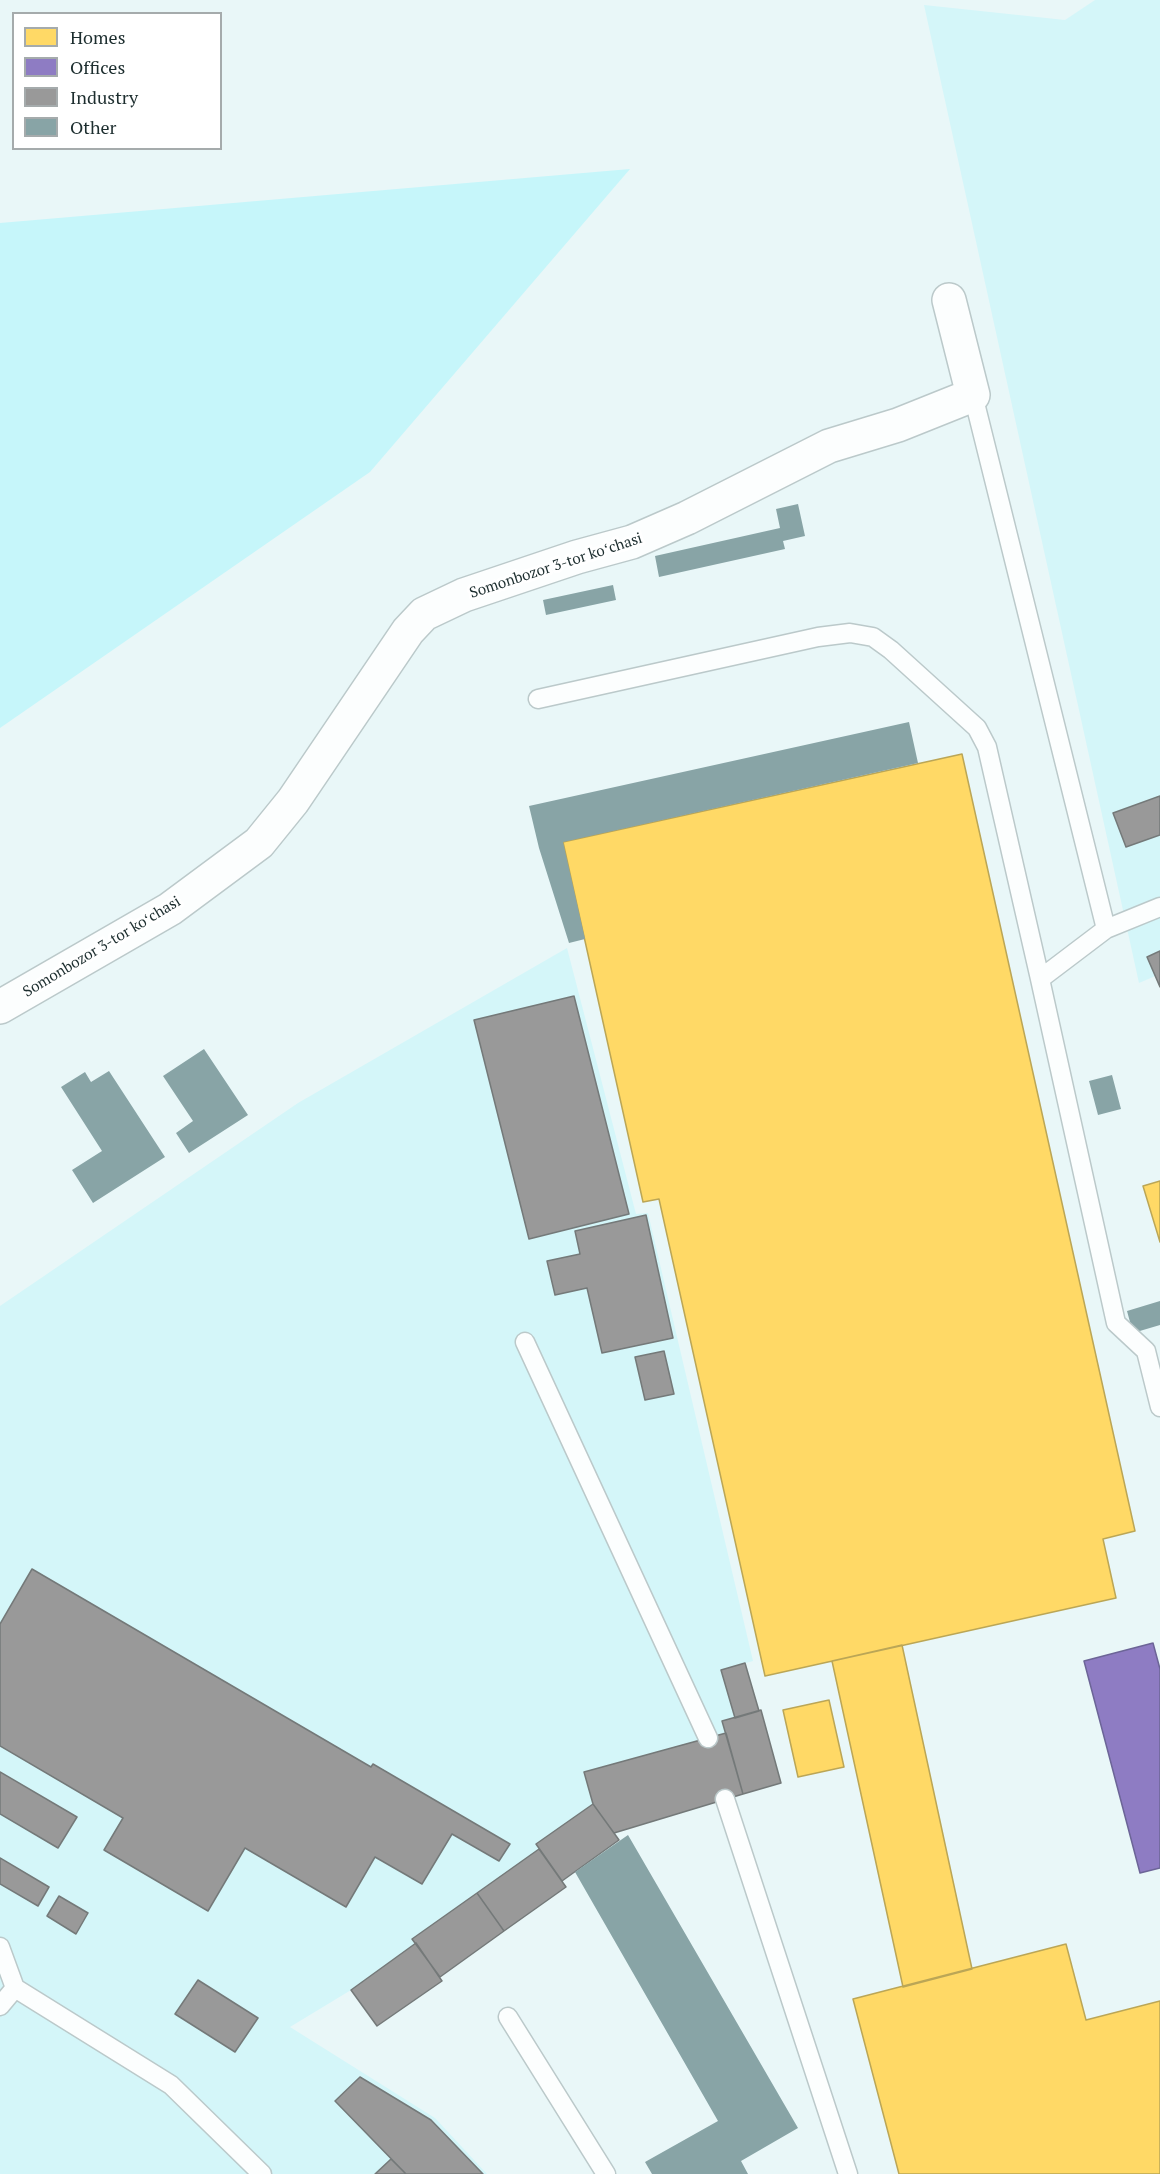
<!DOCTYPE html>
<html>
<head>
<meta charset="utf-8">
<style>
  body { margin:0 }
  #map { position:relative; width:1160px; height:2174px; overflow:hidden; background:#e9f7f8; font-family:"PT Serif",serif }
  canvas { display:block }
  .legend { position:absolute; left:12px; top:12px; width:210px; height:138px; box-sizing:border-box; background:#fff; border:2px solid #a5abac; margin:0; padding:8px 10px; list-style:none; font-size:18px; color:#1d2e2f }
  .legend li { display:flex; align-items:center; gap:12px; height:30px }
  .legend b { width:30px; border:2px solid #a5abac }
</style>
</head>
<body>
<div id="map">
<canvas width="1160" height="2174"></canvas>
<ul class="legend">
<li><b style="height:16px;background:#ffd966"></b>Homes</li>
<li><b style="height:16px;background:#8e7cc3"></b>Offices</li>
<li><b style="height:16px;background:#999"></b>Industry</li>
<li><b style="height:16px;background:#88a4a6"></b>Other</li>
</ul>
</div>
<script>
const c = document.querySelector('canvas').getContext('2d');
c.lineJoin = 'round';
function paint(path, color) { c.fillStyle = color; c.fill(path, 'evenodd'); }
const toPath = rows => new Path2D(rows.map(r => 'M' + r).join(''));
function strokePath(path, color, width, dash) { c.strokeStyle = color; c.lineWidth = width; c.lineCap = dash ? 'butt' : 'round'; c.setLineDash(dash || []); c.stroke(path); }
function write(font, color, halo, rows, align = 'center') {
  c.font = font + ' "PT Serif",serif'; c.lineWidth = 6; c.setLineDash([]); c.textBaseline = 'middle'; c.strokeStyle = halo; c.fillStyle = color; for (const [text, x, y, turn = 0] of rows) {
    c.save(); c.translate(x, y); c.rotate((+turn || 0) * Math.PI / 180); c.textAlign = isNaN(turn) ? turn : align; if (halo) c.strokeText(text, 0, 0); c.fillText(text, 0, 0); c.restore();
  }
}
const built = toPath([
  [1095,0,1160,0,1160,974,1139,983,924,5,1065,20],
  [567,948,636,1214,648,1213,753,1661,721,1670,735,1718,726,1733,585,1772,593,1804,536,1844,539,1849,413,1938,416,1943,351,1990,290,2027,435,2118,487,2174,0,2174,0,1306,298,1103]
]);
const green = toPath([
  [630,169,370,472,0,728,0,223]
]);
const homes = toPath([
  [962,754,1135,1531,1103,1539,1116,1598,765,1676,659,1199,643,1202,563,842,962,754],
  [1160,1181,1160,1242,1143,1186,1160,1181],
  [902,1645,972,1969,903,1987,832,1661,902,1645],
  [829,1700,844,1767,798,1777,783,1710,829,1700],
  [1066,1944,1086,2020,1160,2001,1160,2174,899,2174,853,1999,1066,1944]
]);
const offices = toPath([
  [1153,1643,1160,1669,1160,1868,1140,1873,1084,1661,1153,1643]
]);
const industry = toPath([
  [1160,796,1160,835,1126,847,1113,813,1160,796],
  [1160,951,1160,987,1147,957,1160,951],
  [574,996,629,1214,529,1239,474,1020,574,996],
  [646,1215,673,1338,602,1353,587,1288,555,1295,547,1261,580,1254,575,1231,646,1215],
  [664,1351,674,1394,645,1400,635,1357,664,1351],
  [32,1569,371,1767,373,1764,510,1844,499,1861,452,1834,422,1884,375,1857,346,1907,245,1848,208,1911,104,1850,123,1818,0,1746,0,1624,32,1569],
  [745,1663,759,1711,735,1718,721,1670,745,1663],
  [761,1710,781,1783,743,1794,722,1721,761,1710],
  [726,1733,743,1794,614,1833,593,1804,584,1772,726,1733],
  [0,1772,77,1817,58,1848,0,1814,0,1772],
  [593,1804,619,1840,562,1881,536,1844,593,1804],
  [539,1849,566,1887,504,1931,477,1893,539,1849],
  [0,1858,49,1887,38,1906,0,1884,0,1858],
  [477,1893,504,1931,440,1977,412,1939,477,1893],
  [59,1896,88,1913,76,1934,47,1916,59,1896],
  [416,1943,442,1981,377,2026,351,1990,416,1943],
  [198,1980,258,2018,235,2052,175,2014,198,1980],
  [360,2077,431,2120,483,2174,406,2174,335,2101,360,2077],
  [391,2159,406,2174,375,2174,391,2159]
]);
const building = toPath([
  [798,504,805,536,783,541,785,549,659,577,655,556,780,528,776,509],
  [613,585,616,600,546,615,543,600],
  [909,722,918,763,563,842,585,939,569,943,539,848,529,806],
  [204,1049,248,1115,189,1153,176,1133,193,1121,163,1076],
  [109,1071,165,1157,93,1203,72,1170,102,1151,61,1087,85,1072,91,1082],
  [1112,1075,1121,1109,1098,1115,1089,1081],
  [1160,1301,1160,1325,1133,1333,1127,1311],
  [628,1835,798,2128,741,2161,748,2174,652,2174,645,2162,718,2121,575,1872]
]);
const lane = toPath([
  [973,395,1106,929,1040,979,1116,1323,1146,1351,1160,1407],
  [538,699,818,637,850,633,873,637,891,650,977,728,987,747,1040,979],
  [1106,929,1160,907],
  [525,1342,708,1738],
  [725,1799,848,2174],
  [0,1947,15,1988],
  [0,2006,15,1988,171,2085,262,2174],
  [508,2017,606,2174]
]);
const street = toPath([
  [0,1007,170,909,259,843,293,801,408,631,424,614,464,595,577,557,632,542,687,518,829,446,898,425,973,395,949,300]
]);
const streetNames = [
  ["Somonbozor 3-tor koʻchasi",556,566,-18],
  ["Somonbozor 3-tor koʻchasi",102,947,-31]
];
paint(built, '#d4f6f9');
paint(green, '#c6f6fa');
paint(homes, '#ffd966');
strokePath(homes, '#bba656', 1.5);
paint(offices, '#8e7cc3');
strokePath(offices, '#6c6597', 1.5);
paint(industry, '#999');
strokePath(industry, '#747979', 1.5);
paint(building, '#88a4a6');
strokePath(lane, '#bbc9ca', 21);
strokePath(street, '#bbc9ca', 36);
strokePath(lane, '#fcfefe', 18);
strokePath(street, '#fcfefe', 33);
write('15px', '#1d2e2f', '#fff', streetNames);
</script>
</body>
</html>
